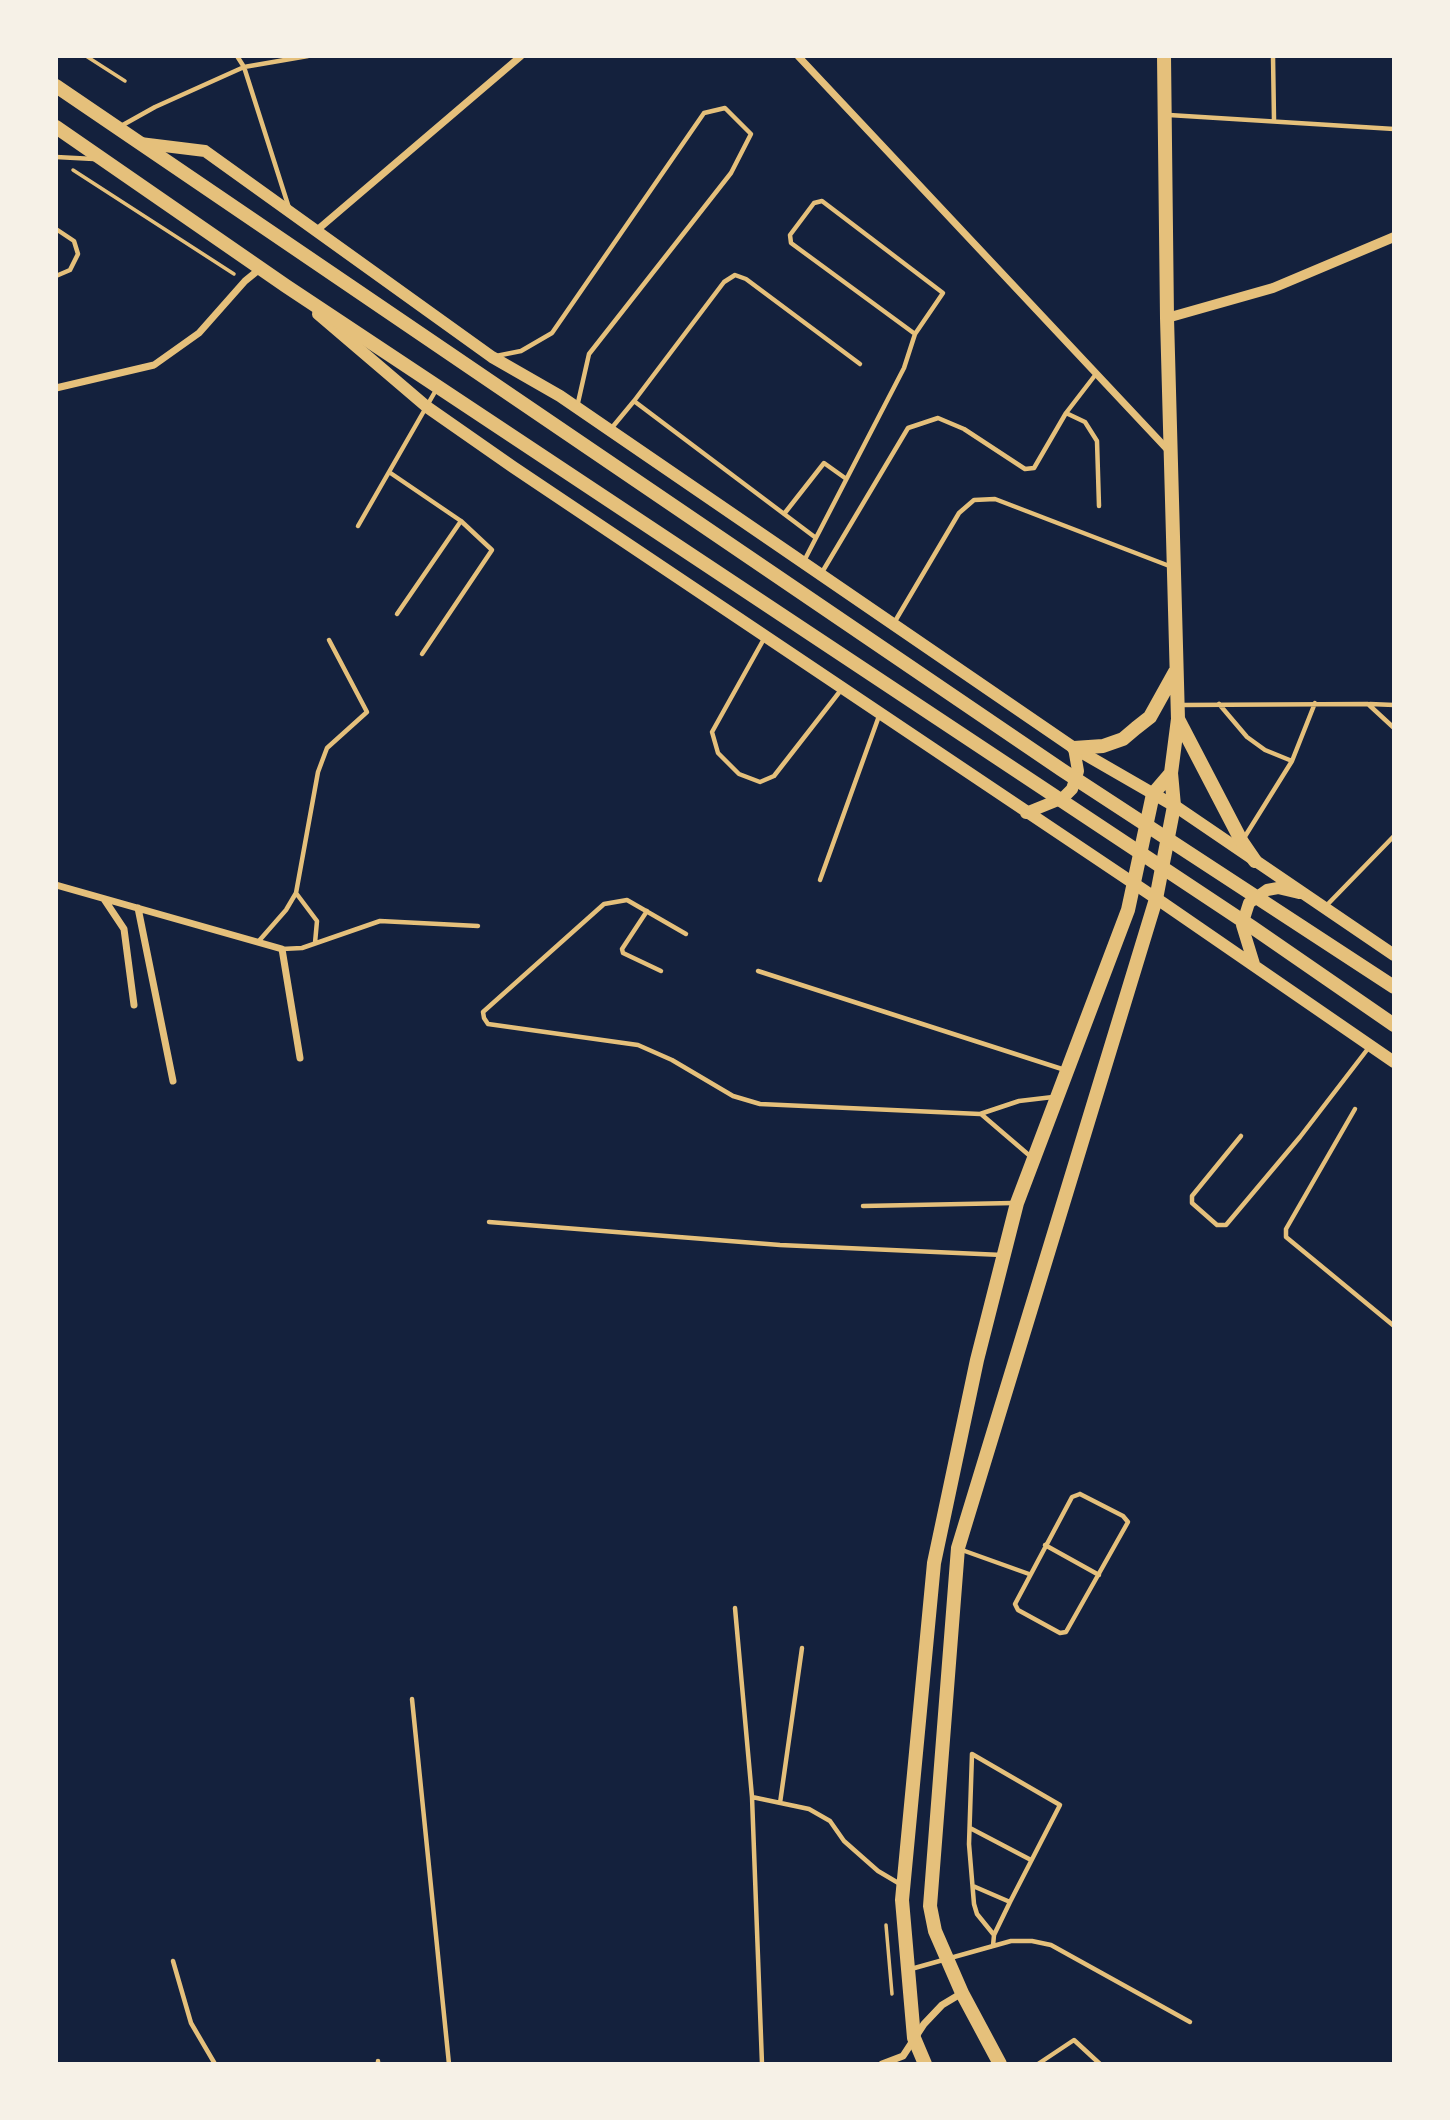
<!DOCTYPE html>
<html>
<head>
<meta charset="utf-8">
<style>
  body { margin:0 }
  #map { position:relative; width:1450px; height:2120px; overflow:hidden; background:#14213d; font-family:Lato,sans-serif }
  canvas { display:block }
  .frame { position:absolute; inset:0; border:58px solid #f6f1e7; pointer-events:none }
</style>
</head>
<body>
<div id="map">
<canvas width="1450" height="2120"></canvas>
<div class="frame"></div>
</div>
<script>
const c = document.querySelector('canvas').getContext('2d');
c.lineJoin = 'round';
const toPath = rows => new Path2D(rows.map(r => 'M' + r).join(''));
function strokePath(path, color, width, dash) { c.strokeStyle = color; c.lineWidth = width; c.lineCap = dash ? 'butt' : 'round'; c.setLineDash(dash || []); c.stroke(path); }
const path = toPath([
  [86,56,125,81],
  [73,170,234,274],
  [886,1925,892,1994]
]);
const service = toPath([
  [237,56,244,67,289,208],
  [1273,56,1274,120],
  [1393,56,1394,57],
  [1169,115,1394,129],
  [121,126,155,107,244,67,308,56],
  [56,157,94,159],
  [56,229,74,241,78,254,70,270,56,276],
  [496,356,521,351,552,333,704,113,725,108,751,134,731,173,589,354,577,407],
  [1066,413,1085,422,1097,441,1099,506],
  [610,430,634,401],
  [389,472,461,521,397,614],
  [784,514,824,463,845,478],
  [358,526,436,390],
  [816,538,634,401,724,282,735,275,746,279,860,364],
  [804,561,904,368,915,334,943,293,822,201,814,203,790,235,791,243,915,334],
  [821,574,908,428,938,418,964,429,1025,469,1034,468,1066,413,1096,374],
  [894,623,959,513,974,500,995,499,1172,567],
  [765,637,712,732,718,753,739,774,760,782,774,776,841,690],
  [422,654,492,550,461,521],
  [1219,704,1247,737,1265,750,1292,761,1244,838],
  [1370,704,1394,705],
  [1181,705,1368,704,1394,728],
  [1292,761,1315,703],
  [820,880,879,716],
  [296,893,317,921,315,943],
  [1326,906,1394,836],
  [647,911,622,949,623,953,661,971],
  [686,934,627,900,604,904,483,1012,484,1018,488,1024,638,1045,672,1060,733,1096,760,1104,980,1114,1019,1101,1053,1097],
  [258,942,286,910,296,893,318,772,327,748,367,712,329,640],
  [282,949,302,948,380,921,478,926],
  [758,971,1065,1070],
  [1355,1109,1286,1229,1286,1237,1394,1326],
  [981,1114,1030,1156],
  [1241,1136,1192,1196,1192,1203,1217,1225,1226,1225,1300,1137,1370,1046],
  [863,1206,1013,1203],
  [489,1222,780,1245,1002,1255],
  [1080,1494,1123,1516,1128,1522,1066,1632,1060,1633,1018,1610,1015,1604,1072,1497,1080,1494],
  [1045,1545,1099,1575],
  [962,1550,1029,1574],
  [735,1608,752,1797,762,2064],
  [412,1699,449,2064],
  [752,1797,809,1809,830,1821,844,1841,878,1871,900,1884],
  [780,1803,802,1648],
  [970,1828,1031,1860],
  [973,1886,1010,1902],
  [993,1946,994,1935,1010,1902,1060,1805,972,1754,969,1844,974,1904,977,1914,994,1935],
  [173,1961,191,2023,215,2064],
  [911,1969,1011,1941,1032,1941,1051,1945,1190,2022],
  [378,2064,378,2061],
  [1038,2064,1074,2040,1100,2064]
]);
const minor = toPath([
  [798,56,1168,450],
  [316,231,521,56],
  [56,388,154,365,199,333,245,281,261,268],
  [56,885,282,949,300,1058],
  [104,899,124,929,134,1005],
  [138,908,173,1081],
  [882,2064,903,2056,924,2024,942,2005,962,1993]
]);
const tertiary = toPath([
  [1167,318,1273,288,1394,237]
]);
const secondary = toPath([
  [140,143,205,151,492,357,560,396,1074,748,1178,808,1394,955],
  [318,314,427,407,513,467,1163,903,1394,1062],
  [1026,813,1063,798,1072,789,1078,771,1074,748],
  [1254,964,1242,925,1249,903,1267,890,1278,888,1299,893]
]);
const primary = toPath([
  [1178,719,1242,842,1255,861],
  [1074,748,1103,746,1123,739,1136,728,1150,717,1175,672],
  [925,2064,914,2038,902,1900,934,1563,977,1360,1017,1203,1128,910,1153,794,1171,773],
  [1000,2064,962,1993,935,1931,930,1906,958,1548,1156,899,1174,806,1171,773,1178,719,1167,318,1164,56]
]);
const trunk = toPath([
  [56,86,1062,770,1394,987],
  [56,127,286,286,1252,927,1394,1025]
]);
strokePath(path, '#e5c07b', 3.5);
strokePath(service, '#e5c07b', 4.5);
strokePath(minor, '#e5c07b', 7);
strokePath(tertiary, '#e5c07b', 10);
strokePath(secondary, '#e5c07b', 12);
strokePath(primary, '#e5c07b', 14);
strokePath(trunk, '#e5c07b', 14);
</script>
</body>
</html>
